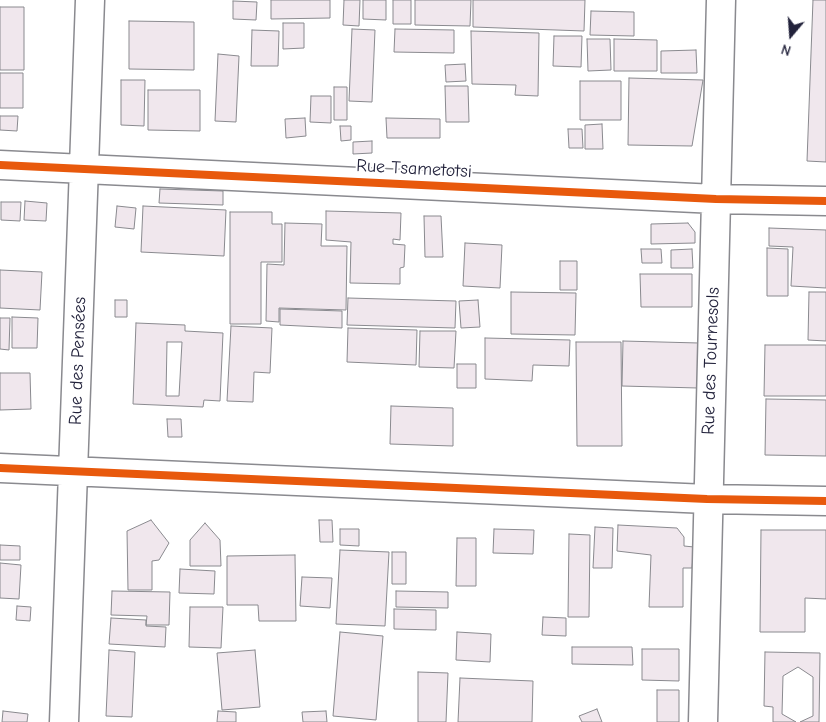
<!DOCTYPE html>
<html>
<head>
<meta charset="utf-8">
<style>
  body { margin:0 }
  #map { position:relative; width:826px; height:722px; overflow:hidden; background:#fff; font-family:"Comic Neue",sans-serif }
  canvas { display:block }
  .north { position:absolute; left:766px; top:10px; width:50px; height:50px; -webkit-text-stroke:4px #fff; paint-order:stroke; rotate:198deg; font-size:14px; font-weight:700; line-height:20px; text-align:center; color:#22223b }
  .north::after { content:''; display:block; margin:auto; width:18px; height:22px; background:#22223b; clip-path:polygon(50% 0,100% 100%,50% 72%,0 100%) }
</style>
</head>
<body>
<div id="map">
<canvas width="826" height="722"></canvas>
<div class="north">N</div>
</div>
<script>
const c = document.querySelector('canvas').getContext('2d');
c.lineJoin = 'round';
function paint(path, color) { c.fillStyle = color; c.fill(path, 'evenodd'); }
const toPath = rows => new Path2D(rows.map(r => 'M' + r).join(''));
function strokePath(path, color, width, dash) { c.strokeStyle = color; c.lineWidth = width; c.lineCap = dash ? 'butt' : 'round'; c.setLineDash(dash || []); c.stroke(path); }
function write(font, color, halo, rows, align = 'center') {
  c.font = font + ' "Comic Neue",sans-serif'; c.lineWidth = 4; c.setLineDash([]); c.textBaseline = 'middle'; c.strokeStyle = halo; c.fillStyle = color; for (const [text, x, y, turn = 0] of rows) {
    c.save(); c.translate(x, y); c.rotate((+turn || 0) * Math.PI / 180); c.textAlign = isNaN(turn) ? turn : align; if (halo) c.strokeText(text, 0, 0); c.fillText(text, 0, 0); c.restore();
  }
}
const building = toPath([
  [271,0,330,0,330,18,271,19,271,0],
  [344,0,360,0,359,26,343,25,344,0],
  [363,0,386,0,386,20,363,19,363,0],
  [393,0,411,0,411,24,393,24,393,0],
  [415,0,471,0,470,26,415,25,415,0],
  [473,0,585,0,584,31,473,27,473,0],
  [813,0,826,0,826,162,807,161,813,0],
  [233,1,257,2,256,20,233,19,233,1],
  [0,7,24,7,24,70,0,70,0,7],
  [591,11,634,12,634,36,590,35,591,11],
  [129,21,194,22,194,70,129,69,129,21],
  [283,23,304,23,304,48,283,49,283,23],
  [352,29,375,30,372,102,349,101,352,29],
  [395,29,454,30,454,53,394,52,395,29],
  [252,30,279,31,278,66,251,66,252,30],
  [471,31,539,33,538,96,515,95,516,85,472,84,471,31],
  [554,36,582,36,581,67,553,66,554,36],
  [587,39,610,39,611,70,588,71,587,39],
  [614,39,657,40,657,71,614,71,614,39],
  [696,50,697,73,661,73,661,51,696,50],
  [218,54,239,56,236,122,215,121,218,54],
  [465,64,466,81,446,82,445,65,465,64],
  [0,73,23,73,23,108,0,108,0,73],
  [629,78,703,80,692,146,628,145,629,78],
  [121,80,145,80,144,126,121,125,121,80],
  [580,81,621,81,621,120,580,120,580,81],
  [445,86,468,86,469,122,446,122,445,86],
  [334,87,347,87,347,120,334,120,334,87],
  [148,90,200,90,200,131,148,130,148,90],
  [311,96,331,96,331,123,310,122,311,96],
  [0,116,18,116,17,131,0,130,0,116],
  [305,118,306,136,286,138,285,119,305,118],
  [386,118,440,119,440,138,387,138,386,118],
  [602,124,603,149,585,149,585,125,602,124],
  [340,126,351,126,351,140,341,141,340,126],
  [568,129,582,129,583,148,569,148,568,129],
  [372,141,372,153,353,154,353,142,372,141],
  [160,189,223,191,223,205,159,203,160,189],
  [25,201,47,203,46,221,24,220,25,201],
  [1,202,21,202,20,221,1,220,1,202],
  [117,206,136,208,134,229,115,227,117,206],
  [143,206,226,210,224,256,141,252,143,206],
  [326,211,401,213,400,240,393,239,393,244,405,245,404,267,400,268,400,284,350,283,351,242,326,240,326,211],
  [230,212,272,212,272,224,282,224,282,262,261,262,261,324,230,324,230,212],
  [424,216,441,216,443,257,425,257,424,216],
  [285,223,322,224,321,246,347,246,346,310,279,308,279,322,266,321,267,264,284,265,285,223],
  [688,223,695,232,695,243,651,244,651,224,688,223],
  [769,228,826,230,826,288,791,286,793,247,769,246,769,228],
  [465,243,502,245,500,288,463,286,465,243],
  [767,248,788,249,788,296,767,296,767,248],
  [641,249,661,249,662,263,642,263,641,249],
  [692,249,693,268,671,268,671,250,692,249],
  [560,261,577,261,577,290,560,290,560,261],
  [0,270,42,272,40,310,0,308,0,270],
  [640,274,692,274,692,307,641,307,640,274],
  [511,292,576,293,575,335,511,334,511,292],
  [809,292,826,292,826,341,808,340,809,292],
  [348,298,456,301,455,328,347,325,348,298],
  [115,300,127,300,127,317,115,317,115,300],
  [478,300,480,327,461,328,459,301,478,300],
  [280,309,342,311,342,328,280,325,280,309],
  [12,317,38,318,37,348,12,348,12,317],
  [0,318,10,318,9,350,0,349,0,318],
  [136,323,185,325,185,331,223,333,220,401,204,400,203,407,133,404,136,323],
  [167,342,182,342,179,396,166,396,167,342],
  [231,326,272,328,270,373,254,372,253,402,227,401,231,326],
  [348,328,417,330,416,365,347,362,348,328],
  [420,331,456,331,454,368,419,367,420,331],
  [485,338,570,340,569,366,533,365,532,381,485,379,485,338],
  [623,341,699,343,698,388,622,386,623,341],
  [576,342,621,342,622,446,577,446,576,342],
  [765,345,826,345,826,396,764,396,765,345],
  [457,364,476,364,476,388,457,388,457,364],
  [0,373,30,373,31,409,0,410,0,373],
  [766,399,826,400,826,456,765,455,766,399],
  [391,406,453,408,453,446,390,444,391,406],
  [167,419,181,419,182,437,168,437,167,419],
  [151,520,169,543,159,560,152,561,152,590,128,590,127,531,151,520],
  [319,520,332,520,333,542,320,542,319,520],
  [205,523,220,540,221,566,190,566,190,540,205,523],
  [618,525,677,528,684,537,684,546,694,547,692,568,683,568,683,607,649,607,651,555,617,551,618,525],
  [595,527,613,528,612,568,593,568,595,527],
  [340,529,359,529,359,546,340,545,340,529],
  [494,529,534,530,533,554,493,553,494,529],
  [761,530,826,530,826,599,805,598,805,632,760,632,761,530],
  [569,534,590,535,589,617,568,617,569,534],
  [457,538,476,538,476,586,456,586,457,538],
  [0,545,20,546,20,560,0,560,0,545],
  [340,550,389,552,385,626,336,624,340,550],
  [392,552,406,552,406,584,392,584,392,552],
  [295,555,296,621,259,621,258,605,227,605,227,556,295,555],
  [0,563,21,565,19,599,0,598,0,563],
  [180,569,215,571,214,594,179,593,180,569],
  [302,577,332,578,330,608,300,606,302,577],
  [112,591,170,592,169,625,146,625,147,616,111,615,112,591],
  [396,591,448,592,448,608,396,607,396,591],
  [17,606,31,607,30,621,16,620,17,606],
  [190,607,223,607,221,648,189,647,190,607],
  [394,609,436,610,436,630,394,629,394,609],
  [543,617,566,618,566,636,542,635,543,617],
  [111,618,146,620,146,626,166,627,165,647,109,644,111,618],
  [340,632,383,636,376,720,333,716,340,632],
  [457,632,491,634,490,662,456,660,457,632],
  [572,647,632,647,633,665,572,664,572,647],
  [642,649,679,649,679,681,642,680,642,649],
  [109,650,135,652,132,717,106,716,109,650],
  [255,650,260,707,222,710,217,653,255,650],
  [765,652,820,653,819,722,800,722,813,716,813,677,798,667,783,676,782,714,796,722,773,722,773,707,764,706,765,652],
  [418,672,448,673,446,722,418,722,418,672],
  [460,678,533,681,532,722,458,722,460,678],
  [657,690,679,690,679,722,657,722,657,690],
  [597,709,602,722,582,722,579,716,597,709],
  [3,711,28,714,27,722,2,722,3,711],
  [218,711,236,712,236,722,217,722,218,711],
  [326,711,327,722,303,722,302,712,326,711]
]);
const street = toPath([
  [0,165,716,199,826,201],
  [0,468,707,499,826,501],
  [64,722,90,0],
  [703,722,721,0]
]);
const cycleway = toPath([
  [0,165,716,199,826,201],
  [0,468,707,499,826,501]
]);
const streetNames = [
  ["Rue Tsametotsi",414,169,3],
  ["Rue des Pensées",78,361,-88],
  ["Rue des Tournesols",711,361,-88]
];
paint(building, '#f0e7ed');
strokePath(building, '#8a8a8f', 1);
strokePath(street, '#8a8a8f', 31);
strokePath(street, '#fff', 28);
strokePath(cycleway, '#e8590c', 8);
write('18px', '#22223b', '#fff', streetNames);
</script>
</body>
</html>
